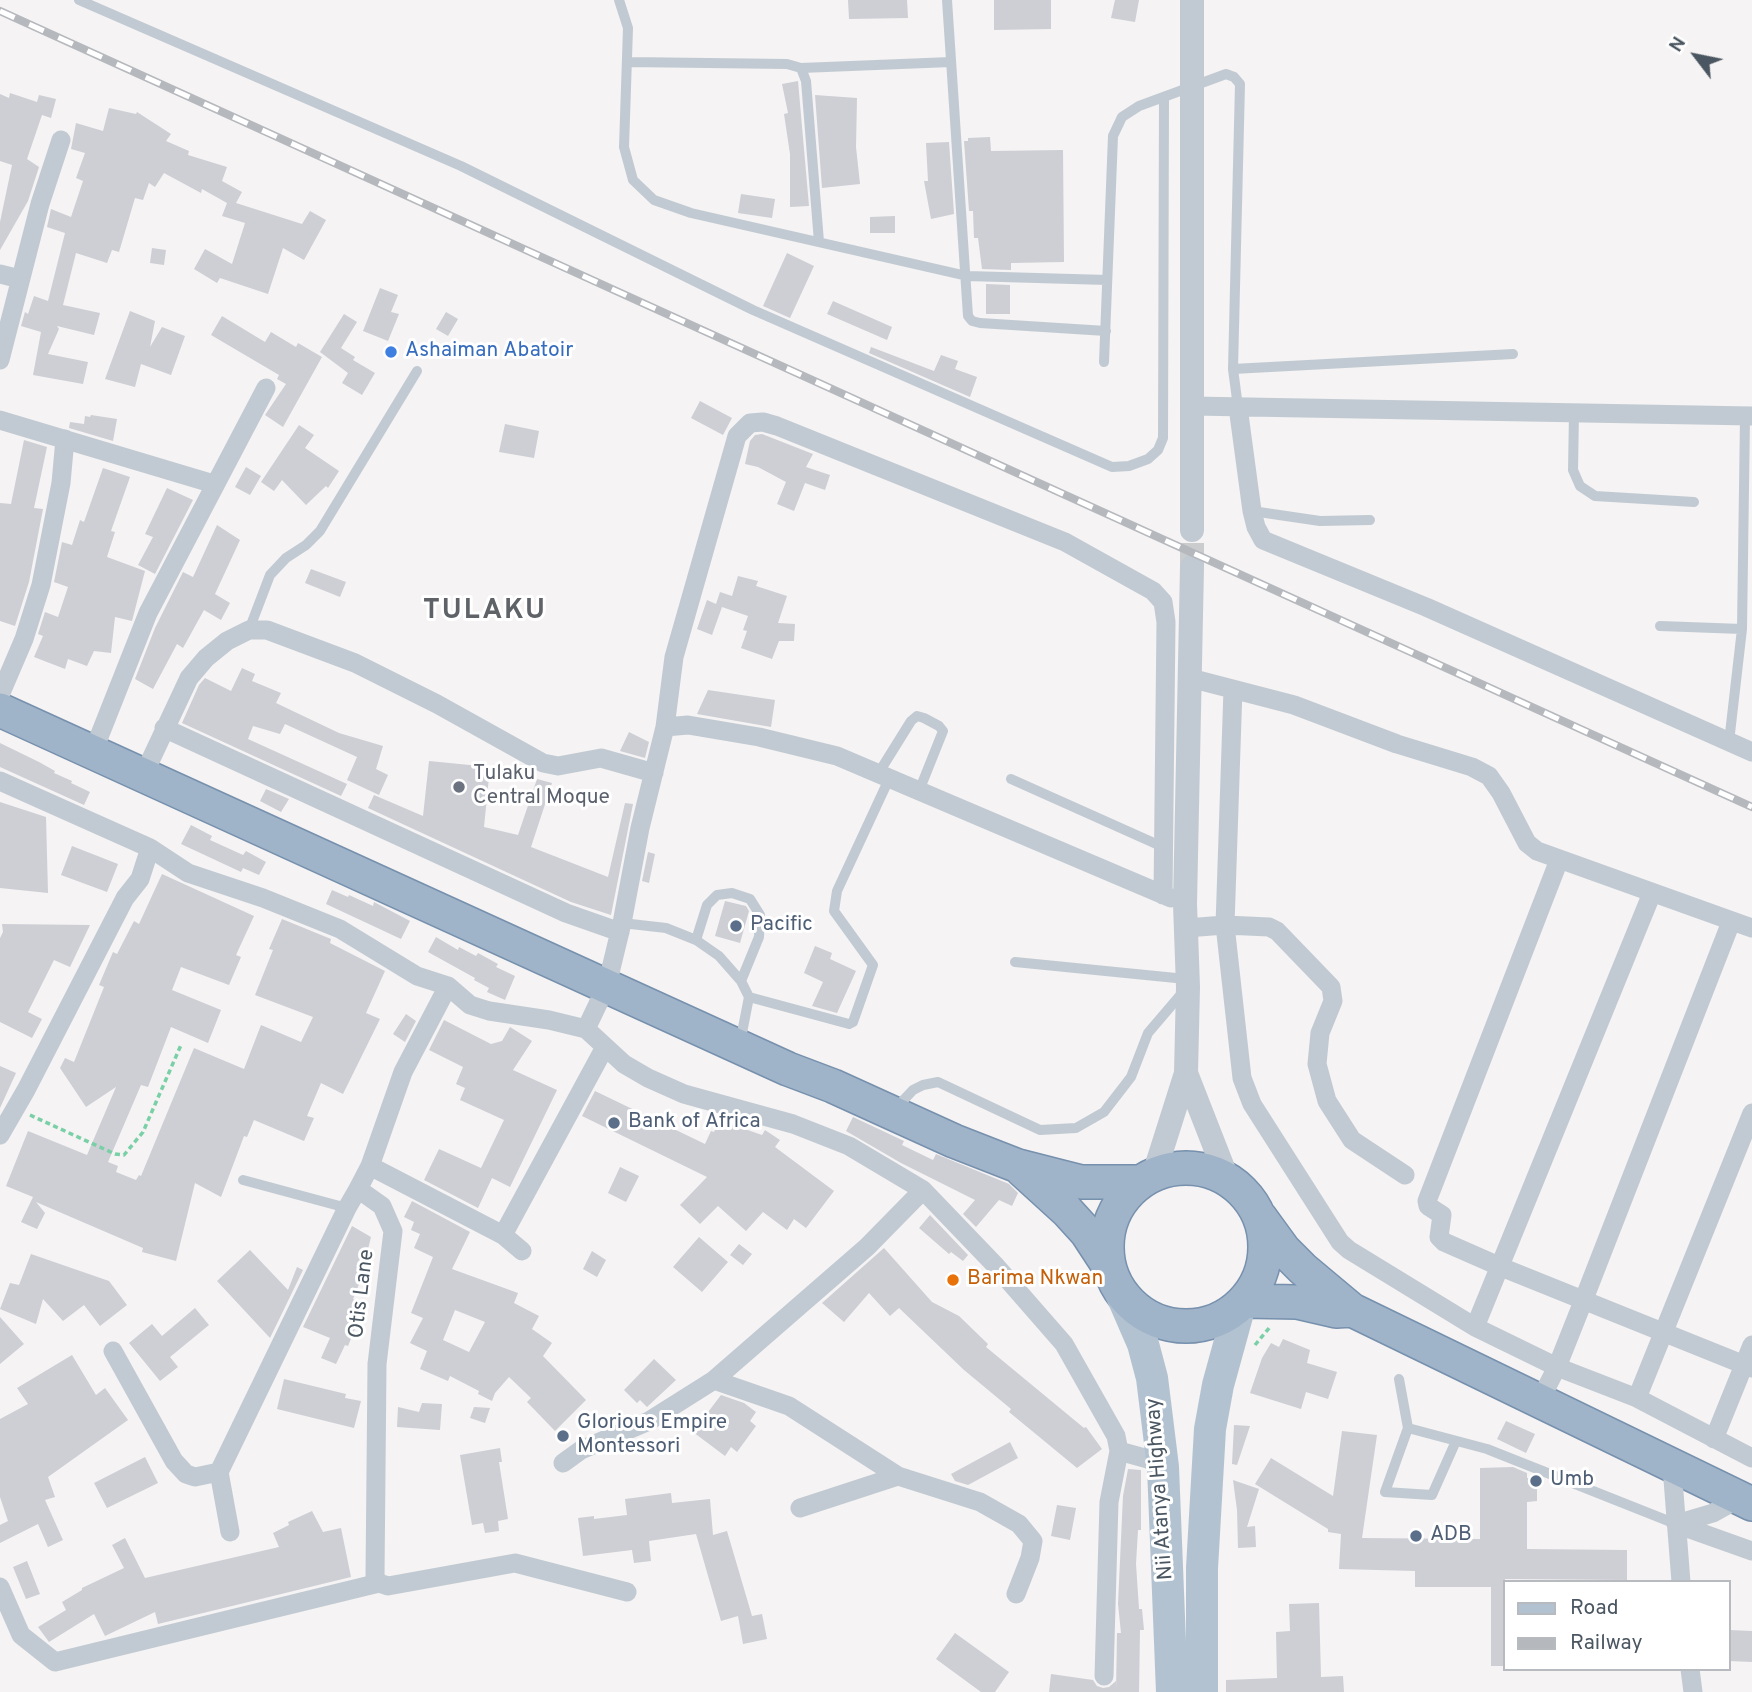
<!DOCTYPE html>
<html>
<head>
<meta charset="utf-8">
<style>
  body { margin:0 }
  #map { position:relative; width:1752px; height:1692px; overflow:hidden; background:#f5f3f3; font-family:Overpass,sans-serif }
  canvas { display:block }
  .legend { position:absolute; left:1503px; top:1580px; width:228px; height:91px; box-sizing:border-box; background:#fff; border:2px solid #b7bbc0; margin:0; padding:9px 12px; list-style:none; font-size:21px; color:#4a5661 }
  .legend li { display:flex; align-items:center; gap:14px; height:35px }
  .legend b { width:35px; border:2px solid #b7bbc0 }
  .north { position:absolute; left:1661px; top:21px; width:70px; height:70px; -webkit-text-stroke:5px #fff; paint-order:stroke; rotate:302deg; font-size:19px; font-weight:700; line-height:28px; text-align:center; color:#4a5661 }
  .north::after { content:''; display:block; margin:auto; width:24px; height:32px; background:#4a5661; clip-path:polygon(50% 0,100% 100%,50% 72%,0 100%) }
</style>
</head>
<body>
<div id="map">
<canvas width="1752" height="1692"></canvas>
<ul class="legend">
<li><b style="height:9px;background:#b3c2d1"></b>Road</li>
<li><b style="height:9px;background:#b5b8bd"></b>Railway</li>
</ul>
<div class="north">N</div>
</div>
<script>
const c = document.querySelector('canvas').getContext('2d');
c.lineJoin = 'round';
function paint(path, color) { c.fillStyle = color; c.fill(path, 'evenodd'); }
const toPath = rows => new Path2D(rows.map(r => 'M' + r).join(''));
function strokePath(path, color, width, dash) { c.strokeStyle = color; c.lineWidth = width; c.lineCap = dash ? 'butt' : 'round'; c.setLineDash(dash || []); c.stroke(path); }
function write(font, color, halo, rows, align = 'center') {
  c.font = font + ' Overpass,sans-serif'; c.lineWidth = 6; c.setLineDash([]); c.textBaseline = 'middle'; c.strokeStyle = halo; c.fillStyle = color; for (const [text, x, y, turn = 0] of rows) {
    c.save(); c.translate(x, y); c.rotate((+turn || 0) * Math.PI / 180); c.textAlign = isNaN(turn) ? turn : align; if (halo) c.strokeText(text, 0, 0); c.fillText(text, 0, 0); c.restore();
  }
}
const building = toPath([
  [848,0,907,0,908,18,849,19],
  [994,0,1051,0,1051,29,994,30],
  [1115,0,1139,0,1135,22,1111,18],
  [798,81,809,206,790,207,790,154,784,114,788,113,782,84],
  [10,93,37,102,39,95,56,99,51,118,42,115,27,159,39,167,28,201,0,250,0,222,12,165,0,161,0,94,9,98],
  [815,95,857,98,856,147,860,184,822,188],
  [109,108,136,114,137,112,171,134,166,141,189,151,188,155,227,167,222,181,242,192,236,203,302,224,310,211,326,220,304,260,283,248,268,294,220,278,217,283,194,269,205,249,232,264,245,223,222,216,227,203,202,189,201,193,164,173,155,187,149,183,143,200,135,198,119,252,112,250,107,263,76,253,63,305,100,313,94,335,57,326,59,329,48,354,88,362,83,384,33,375,41,332,21,326,25,312,28,314,34,296,48,301,65,233,47,227,51,209,71,217,83,181,76,178,85,153,71,149,76,123,103,131],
  [990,137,991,151,1063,150,1064,262,1011,263,1011,270,982,269,978,238,974,238,973,211,969,211,964,141,968,141,968,138],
  [949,142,954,214,931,219,924,181,928,181,926,143],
  [741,194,775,199,772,218,738,213],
  [895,216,895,233,870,233,870,217],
  [152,248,166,250,164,265,150,263],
  [787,253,814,266,790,318,763,306],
  [986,284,1010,285,1010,314,986,314],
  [380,288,398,295,391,312,399,314,388,341,363,331],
  [833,301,892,327,887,340,827,314],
  [130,311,155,321,150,347,162,327,185,336,171,375,141,364,135,387,105,379],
  [446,312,458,319,448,336,436,329],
  [344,314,357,322,341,348,355,357,353,360,375,373,362,395,342,383,348,373,320,352],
  [222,316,265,342,271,332,296,347,298,343,322,357,283,427,265,415,286,384,277,379,279,375,211,335],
  [871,347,934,371,941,355,958,361,955,369,977,377,970,397,869,353],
  [700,401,732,418,723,435,691,418],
  [91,415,117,419,113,441,69,428,70,422,84,424,85,416,90,417],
  [505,424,539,431,534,458,499,452],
  [299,425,314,435,305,448,339,471,328,488,326,486,306,505,282,480,274,491,261,482],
  [762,434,813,454,806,467,830,475,825,490,805,483,794,511,777,504,786,482,758,467,745,464,750,441,755,435],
  [24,440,47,447,34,508,43,509,29,582,15,626,0,621,0,503,11,504],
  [246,467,261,476,250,495,235,487],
  [103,468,130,477,111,531,115,532,107,557,145,571,132,621,115,617,111,653,94,651,87,666,68,659,65,669,34,657,43,636,38,634,45,612,58,617,68,587,54,582,62,542,72,545,80,520,84,522],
  [167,488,193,500,155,574,138,565,153,537,145,534],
  [217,525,240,540,215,594,230,603,221,620,204,610,183,648,177,644,153,689,135,679,155,628,183,572,193,577],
  [311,569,346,582,340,597,305,583],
  [738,576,758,581,756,586,787,596,778,623,795,624,794,641,779,641,772,659,741,648,747,631,743,630,748,616,722,607,712,635,697,629,707,600,716,604,720,592,732,596],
  [242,668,255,674,252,681,281,693,276,703,339,733,383,746,376,769,388,775,379,795,347,780,357,757,285,724,280,734,253,726,248,739,347,784,341,796,182,723,199,685,205,678,231,691],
  [708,690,775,700,771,727,697,714],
  [629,732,649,742,645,758,620,751],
  [0,743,39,762,55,771,54,773,72,781,71,783,90,792,84,805,0,767],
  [429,761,490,767,484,827,518,835,537,779,552,783,531,847,608,877,625,803,633,804,611,915,571,902,368,808,374,795,423,816],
  [266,789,289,799,281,812,260,801],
  [0,802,46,817,48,893,0,888],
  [191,825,212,836,210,840,243,855,246,851,266,862,259,875,243,868,241,872,181,844],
  [72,846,118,864,107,892,61,875],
  [648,852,655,854,649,883,642,881],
  [162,874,254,916,236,955,241,957,229,985,181,967,172,990,221,1010,208,1043,171,1027,148,1087,141,1085,108,1162,118,1166,116,1172,136,1180,139,1175,141,1176,194,1048,244,1069,261,1025,301,1042,313,1017,255,995,273,950,269,949,282,919,331,939,330,943,385,971,366,1013,380,1019,343,1094,321,1083,307,1116,314,1118,304,1141,254,1120,247,1137,244,1136,221,1197,195,1183,176,1261,142,1252,143,1248,36,1202,45,1213,37,1229,21,1222,33,1197,6,1186,28,1131,87,1155,116,1087,86,1107,60,1068,65,1058,74,1062,104,987,99,985,113,952,117,954,134,921,139,924],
  [332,890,348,897,349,895,373,906,374,902,410,921,401,939,326,904],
  [725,901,746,906,749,911,740,943,715,936],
  [2,924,90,925,70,967,54,960,28,1012,42,1019,32,1038,0,1022,0,938,3,932],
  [436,937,458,950,459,947,476,956,478,953,498,964,496,967,515,976,505,1000,487,992,489,988,474,980,475,978,428,952],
  [815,946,832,953,830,959,856,971,837,1013,812,1006,823,982,804,973],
  [406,1014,416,1021,405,1042,393,1034],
  [444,1020,491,1044,502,1041,510,1027,518,1032,532,1041,513,1070,557,1090,510,1187,492,1178,478,1208,424,1180,439,1149,481,1168,504,1120,460,1100,465,1088,456,1084,463,1067,429,1050],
  [0,1066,16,1073,0,1108],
  [595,1091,705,1144,711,1131,714,1132,719,1120,762,1135,765,1130,780,1140,775,1147,834,1191,806,1228,794,1219,787,1230,763,1212,746,1231,718,1206,700,1224,680,1205,707,1177,582,1116],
  [853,1117,904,1141,902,1145,933,1160,936,1154,1009,1184,1018,1193,1012,1206,999,1200,976,1227,963,1214,975,1200,901,1163,846,1131],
  [620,1167,639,1176,626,1202,608,1193],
  [412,1201,470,1232,452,1269,518,1293,514,1303,539,1316,532,1329,552,1343,543,1356,586,1400,555,1431,527,1402,531,1398,509,1377,495,1393,492,1401,478,1394,479,1391,450,1376,448,1381,420,1369,427,1351,410,1343,423,1318,411,1313,433,1257,414,1248,420,1234,411,1230,414,1222,404,1217],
  [455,1310,485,1322,469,1352,443,1340],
  [930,1215,968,1255,963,1261,951,1252,949,1254,919,1228],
  [352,1226,371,1237,360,1282,353,1299,365,1304,348,1346,345,1345,336,1364,321,1358,330,1338,303,1327],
  [699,1237,728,1262,702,1292,673,1267],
  [739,1244,752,1254,743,1265,730,1255],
  [884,1248,932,1302,959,1316,988,1344,986,1347,1084,1428,1086,1427,1102,1449,1077,1468,1009,1412,1011,1409,964,1370,899,1308,890,1316,869,1293,844,1322,822,1303],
  [250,1250,288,1290,297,1267,303,1270,270,1338,217,1281],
  [592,1251,606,1260,597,1277,583,1269],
  [31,1254,109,1281,127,1305,100,1326,84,1305,63,1321,43,1299,36,1324,0,1309,10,1283,19,1285],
  [195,1308,209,1325,170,1357,178,1367,160,1381,129,1343,152,1324,162,1336],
  [0,1317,24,1344,0,1364],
  [1283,1339,1310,1350,1307,1363,1337,1372,1328,1399,1306,1392,1301,1409,1250,1393,1262,1358,1271,1343,1279,1347],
  [72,1355,96,1395,105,1388,128,1420,48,1477,55,1497,45,1500,63,1540,48,1547,38,1524,0,1543,0,1525,8,1521,0,1497,0,1419,28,1404,17,1388],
  [654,1359,676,1380,647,1407,640,1400,637,1403,624,1390],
  [284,1379,346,1394,345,1398,361,1401,354,1428,277,1409],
  [721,1395,744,1403,756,1412,750,1421,756,1426,737,1452,731,1447,725,1456,693,1432],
  [422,1403,442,1404,440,1430,397,1427,398,1407,419,1412],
  [474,1407,490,1408,485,1423,470,1418],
  [1506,1421,1535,1434,1526,1453,1497,1439],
  [1234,1425,1250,1426,1237,1465,1232,1464],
  [1342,1431,1377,1435,1362,1538,1480,1539,1480,1468,1513,1467,1527,1473,1527,1478,1537,1478,1537,1501,1527,1502,1527,1549,1627,1550,1627,1580,1505,1579,1505,1666,1491,1666,1491,1587,1415,1587,1415,1571,1339,1569,1341,1534,1328,1532,1328,1529,1255,1484,1271,1458,1333,1496],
  [1010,1442,1018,1458,968,1485,955,1481,951,1474],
  [500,1448,502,1462,499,1462,508,1519,498,1521,499,1531,485,1533,483,1523,472,1525,460,1455],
  [145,1457,158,1483,107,1508,94,1483],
  [1128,1469,1141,1470,1141,1530,1138,1530,1136,1564,1139,1609,1142,1609,1144,1630,1140,1630,1139,1692,1116,1692,1117,1633,1121,1633,1118,1604,1123,1496],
  [1233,1480,1259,1489,1247,1527,1255,1526,1256,1547,1238,1548,1237,1510],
  [671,1493,672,1503,710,1499,713,1535,727,1531,752,1616,762,1614,767,1639,743,1644,738,1616,721,1621,696,1534,649,1541,651,1561,634,1563,632,1550,583,1556,578,1518,594,1516,594,1519,627,1515,625,1499],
  [1057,1505,1076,1508,1070,1540,1051,1536],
  [312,1511,323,1532,341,1528,351,1577,158,1624,155,1612,105,1636,94,1614,49,1642,38,1627,66,1610,62,1602,82,1590,82,1588,124,1568,112,1545,125,1538,145,1578,279,1547,273,1533,289,1525,288,1522],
  [27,1561,40,1594,26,1599,13,1567],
  [1319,1603,1321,1677,1343,1676,1344,1692,1226,1692,1226,1680,1277,1678,1276,1632,1290,1631,1289,1604],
  [1729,1630,1752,1631,1752,1662,1729,1661],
  [955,1633,1009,1672,995,1692,981,1692,936,1659],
  [1051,1674,1093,1680,1097,1686,1103,1688,1109,1687,1116,1681,1116,1692,1049,1692]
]);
const tertiaryTunnel = toPath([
  [1192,567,1192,530]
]);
const path = toPath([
  [30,1115,115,1154,124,1155,143,1132,181,1045],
  [1255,1345,1270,1327]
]);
const service = toPath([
  [79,0,461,166,753,310,1112,467,1129,466,1148,459,1158,450,1163,438,1164,98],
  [619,0,628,28,624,147,633,180,654,200,691,213,967,276,1107,280],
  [947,0,968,316,972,321,980,323,1106,331],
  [628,62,787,64,801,68,806,81,819,242],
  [801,68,951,62],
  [1104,362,1113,136,1122,117,1139,106,1226,74,1234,77,1240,84,1233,369,1238,407],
  [1233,369,1513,354],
  [1574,413,1573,470,1580,486,1595,496,1694,502],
  [1252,511,1320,521,1370,520],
  [1660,626,1742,629],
  [249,630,270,575,286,558,306,545,320,531,417,371],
  [1729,742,1742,629,1745,417],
  [878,774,911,721,917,716,924,718,939,726,943,731,919,791],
  [1011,779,1163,847],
  [622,923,666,928,696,940,719,956,741,981,749,997,740,1043],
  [696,940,707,905,717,895,732,893,750,899,760,915,759,937,741,981],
  [1015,962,1186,979],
  [749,997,849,1024,853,1022,873,965,834,911,837,891,889,779],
  [896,1108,913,1090,923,1085,938,1082,1040,1130,1076,1128,1104,1112,1131,1077,1148,1033,1183,992],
  [243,1180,347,1208],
  [1399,1379,1408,1428,1385,1492,1432,1495,1456,1441],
  [1408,1428,1487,1449,1676,1524]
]);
const minor = toPath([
  [0,274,20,279],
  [0,360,40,204,61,140],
  [1192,406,1752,416],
  [1238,407,1252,511,1256,527,1263,540,1426,607,1752,752],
  [0,420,214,484],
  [1190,678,1294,705,1397,744,1472,767,1489,776,1501,793,1527,843,1537,851,1752,928],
  [1233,689,1225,925,1242,1078,1252,1104,1340,1242,1349,1250,1475,1327,1557,1367,1637,1398,1752,1458],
  [0,695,24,639,41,585,61,483,65,439],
  [665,727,688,725,759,737,837,756,1171,898],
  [164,728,566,913,620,932],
  [93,752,148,613,266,388],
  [144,774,189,678,206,658,227,641,249,630,267,630,355,663,437,704,543,763,558,766,601,758,654,773],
  [0,781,150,848],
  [1559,860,1427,1201,1428,1206,1442,1215,1439,1237,1444,1242,1501,1267,1752,1368],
  [1186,928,1225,925,1269,927,1277,931,1331,987,1333,1001,1320,1033,1317,1064,1327,1101,1352,1140,1405,1175],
  [448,986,403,1072,370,1166,358,1189,382,1206,393,1231,377,1364,375,1577,379,1583,388,1586,515,1563,627,1592],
  [0,1135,26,1090,125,898,140,879,150,848,188,873,263,898,340,929,417,976,448,986,470,1005,489,1011,549,1020,586,1029,607,985,622,923,640,828,665,727,674,657,737,436,750,423,763,422,777,426,1065,542,1153,591,1163,602,1166,622,1163,895],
  [370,1166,503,1235,522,1251],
  [923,1190,995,1265,1064,1344,1116,1436,1119,1451,1109,1502,1104,1676],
  [503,1235,605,1047],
  [1475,1327,1652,893],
  [113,1351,174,1461,186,1474,195,1477,219,1472],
  [714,1380,789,1406,898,1476,980,1502,1019,1524,1033,1541,1030,1558,1016,1594],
  [1637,1398,1752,1113],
  [1539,1402,1557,1367,1584,1299,1731,922],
  [1714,1439,1752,1345],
  [1119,1451,1148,1459,1163,1467],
  [563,1463,581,1450,649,1421,714,1380,867,1247,923,1190,849,1146,793,1124,684,1094,648,1078,624,1064,586,1029],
  [1672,1467,1681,1582],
  [800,1508,898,1476],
  [1676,1524,1752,1551],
  [1676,1524,1713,1513,1740,1498],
  [230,1532,219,1472,347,1208,358,1189],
  [0,1587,21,1635,55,1662,379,1583],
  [1690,1669,1693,1692]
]);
const tertiary = toPath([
  [1192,0,1192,530],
  [1186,1073,1227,1178],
  [1154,1174,1186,1073,1188,987,1185,904,1192,567]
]);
const primary = toPath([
  [1120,1291,1143,1344,1152,1378,1163,1467,1172,1692],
  [1202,1692,1202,1568,1210,1429,1218,1385,1240,1305]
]);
const trunk = toPath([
  [0,710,788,1069,833,1086,954,1141,1018,1166,1061,1177,1081,1182,1139,1182],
  '1107 1247a79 79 0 1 1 158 0a79 79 0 1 1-158 0Z',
  [1022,1170,1067,1211,1087,1233,1108,1265],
  [1260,1217,1284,1250,1303,1269,1352,1310,1752,1504],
  [1244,1301,1297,1302,1336,1311,1352,1310]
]);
const rail = toPath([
  [0,11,1752,807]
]);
const markers = [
  [391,352,7,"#3f7fe0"],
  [459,787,7,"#6b7280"],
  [736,926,7,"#5c6f8a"],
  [614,1123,7,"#5c6f8a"],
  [953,1280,7,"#e8710a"],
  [563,1436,7,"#5c6f8a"],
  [1536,1481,7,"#5c6f8a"],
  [1416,1536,7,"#5c6f8a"]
];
const shopNames = [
  ["Ashaiman Abatoir",405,352]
];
const worshipNames = [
  ["Tulaku",473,775],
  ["Central Moque",473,799]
];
const serviceNames = [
  ["Pacific",750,926],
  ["Bank of Africa",628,1123],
  ["Glorious Empire",577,1424],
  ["Montessori",577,1448],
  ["Umb",1550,1481],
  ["ADB",1430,1536]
];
const foodNames = [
  ["Barima Nkwan",967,1280]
];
const streetNames = [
  ["Otis Lane",363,1294,-83],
  ["Nii Atanya Highway",1161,1489,-94]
];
const districtNames = [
  ["TULAKU",485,612]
];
paint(building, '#cdcfd5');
strokePath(tertiaryTunnel, '#caccce', 24, [24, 12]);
strokePath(trunk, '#7690ad', 36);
strokePath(path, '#7ad0a6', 3.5, [5, 3.5]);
strokePath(service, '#c1cad2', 10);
strokePath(minor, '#c1cad2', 19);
strokePath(tertiary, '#c1cad2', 24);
strokePath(primary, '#b3c2d1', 32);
strokePath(trunk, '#9fb4c9', 33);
strokePath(rail, '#b5b8bd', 8);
strokePath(rail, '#fff', 5, [16]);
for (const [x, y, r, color] of markers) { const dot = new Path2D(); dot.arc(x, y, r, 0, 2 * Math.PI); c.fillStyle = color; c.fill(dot); strokePath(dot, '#fff', 2.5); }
write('21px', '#366cbe', '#fff', shopNames, 'left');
write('21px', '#5b616d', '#fff', worshipNames, 'left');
write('21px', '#4e5e75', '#fff', serviceNames, 'left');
write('21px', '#c56008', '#fff', foodNames, 'left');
write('21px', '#4a5661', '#fff', streetNames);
c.letterSpacing = '2px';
write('bold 28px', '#5f6368', '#fff', districtNames);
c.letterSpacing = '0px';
</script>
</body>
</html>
